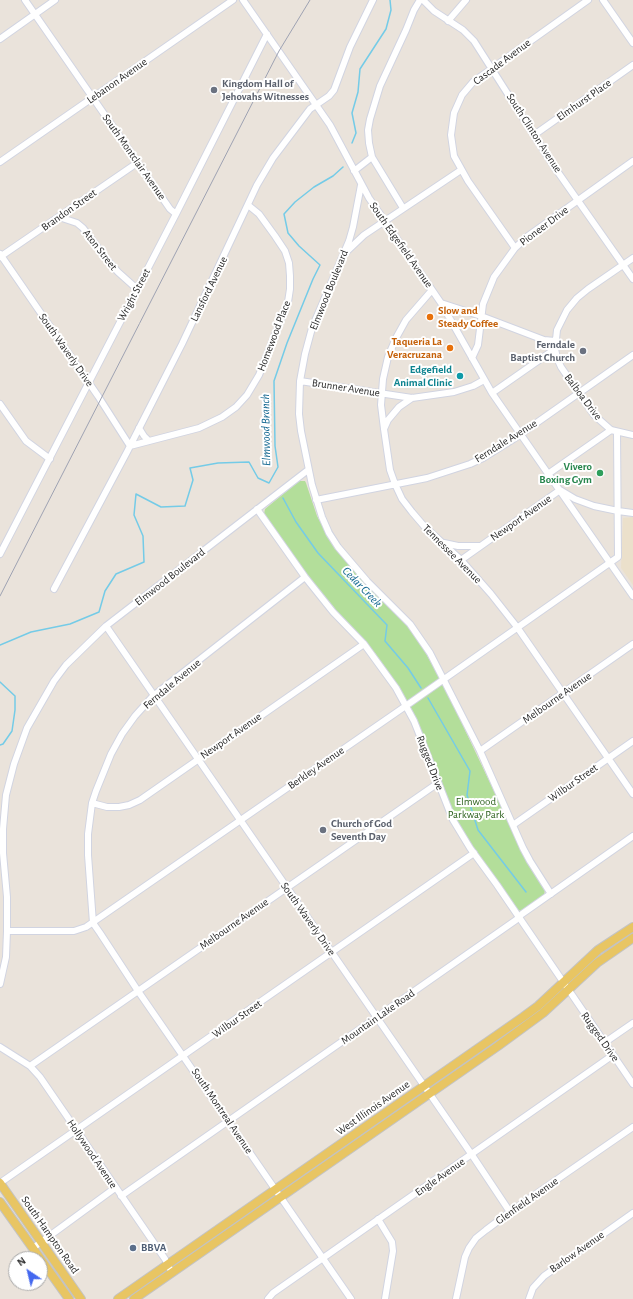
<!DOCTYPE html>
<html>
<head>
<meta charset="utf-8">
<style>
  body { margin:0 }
  #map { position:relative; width:633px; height:1299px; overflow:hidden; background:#eae3db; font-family:"Alegreya Sans",sans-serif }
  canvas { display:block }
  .north { position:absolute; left:8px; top:1251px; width:40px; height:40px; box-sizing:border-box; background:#fff; border:1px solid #a9a9a9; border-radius:50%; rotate:325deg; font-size:11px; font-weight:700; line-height:16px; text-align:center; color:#292929 }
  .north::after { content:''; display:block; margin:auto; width:14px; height:18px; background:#4468ef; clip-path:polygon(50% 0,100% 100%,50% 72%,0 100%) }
</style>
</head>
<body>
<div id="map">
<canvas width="633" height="1299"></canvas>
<div class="north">N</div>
</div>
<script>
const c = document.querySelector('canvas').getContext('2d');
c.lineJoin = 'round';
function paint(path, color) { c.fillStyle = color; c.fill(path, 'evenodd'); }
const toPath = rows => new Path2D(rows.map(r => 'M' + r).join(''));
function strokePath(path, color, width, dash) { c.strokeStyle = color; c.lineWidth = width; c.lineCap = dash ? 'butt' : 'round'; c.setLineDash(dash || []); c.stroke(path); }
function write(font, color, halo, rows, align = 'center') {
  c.font = font + ' "Alegreya Sans",sans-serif'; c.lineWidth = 4; c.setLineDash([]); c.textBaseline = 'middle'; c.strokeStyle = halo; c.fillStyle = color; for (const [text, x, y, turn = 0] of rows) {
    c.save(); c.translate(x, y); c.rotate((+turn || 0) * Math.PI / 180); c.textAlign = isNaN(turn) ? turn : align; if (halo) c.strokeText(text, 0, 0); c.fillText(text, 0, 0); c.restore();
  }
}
const education = toPath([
  [633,517,633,585,621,568,623,518]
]);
const green = toPath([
  [299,481,305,481,306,483,317,516,331,542,365,584,407,625,422,646,447,692,529,865,545,890,544,895,521,911,518,910,466,838,455,818,414,715,390,674,375,653,336,610,296,561,264,514,265,509]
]);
const stream = toPath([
  [352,143,356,133,352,113,358,92,360,69,386,29,391,10,390,0],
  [283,498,296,522,318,553,387,625,385,641,408,668,421,688],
  [0,645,31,632,70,624,99,612,105,591,116,574,144,562,143,536,134,515,136,494,161,507,185,506,193,480,190,468,218,463,249,462,258,478,269,483,278,467,275,446,274,381,287,343,313,279,320,265,299,246,288,233,284,214,295,202,314,187,333,176,343,167],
  [0,682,15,696,15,710,12,731,3,744,0,745],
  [428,698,470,771,467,795,478,830,526,892]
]);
const minor = toPath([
  [25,0,170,209,176,214],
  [243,0,330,125,369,198,441,303,492,393,633,596],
  [423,0,434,11,463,30,474,41,555,168,633,279],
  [603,0,633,43],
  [448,21,466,0],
  [0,39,55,0],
  [534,135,633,65],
  [0,162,233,0],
  [354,171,372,157],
  [361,185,353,227,349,241,312,328,305,354,300,381,299,414,301,431,312,485,322,517,329,533,338,547,367,581,410,624,430,653,480,751,523,848,530,861,551,894],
  [403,208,372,157,369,143,368,130,370,119,380,86,406,30,414,10,420,0],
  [59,217,77,223,83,228,108,261,118,272,137,289],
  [515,248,468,181,454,156,451,135,454,113,462,95,473,82,588,0],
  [345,253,364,235,461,170],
  [0,254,98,396,130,446,199,428,222,417,236,407,247,395,259,375,288,302,290,289,290,276,289,263,285,251,275,236,259,214,248,205],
  [0,257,137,163],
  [633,258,588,289,577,298,567,310,557,330,555,349,557,358,561,367,594,415,611,430,633,435],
  [432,290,406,320,396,338,388,357,383,379,381,405,384,429,390,470,395,484,402,499,412,512,424,526,461,560,491,594,517,627,633,794],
  [441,303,481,316,544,340,555,341],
  [472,358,478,345,483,304,494,277,515,248,528,236,633,161],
  [300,381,412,398,454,392,473,386,484,380],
  [492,393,555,349],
  [0,404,26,441,50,459],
  [139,428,144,436,149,441],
  [384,429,388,420,399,407,412,398],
  [548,474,611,430],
  [316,500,427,478,470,464,483,458,515,438,633,355],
  [257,509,305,577,333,612,364,644,396,688,414,721,453,820,470,848,497,885,633,1084],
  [444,543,458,546,480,546],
  [0,554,176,214,267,34],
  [461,560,560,490,575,499,594,506,618,511,633,513],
  [305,577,153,696,135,716,122,734,111,754,96,791,92,803,88,834,88,855,93,923,100,933,138,991,351,1299],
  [54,589,127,452,182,344,257,185,273,158,310,109,329,96,334,90,350,47,373,0],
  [106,626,472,1155,510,1212],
  [480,751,633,644],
  [92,803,107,807,119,807,129,805,140,800,364,644],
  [513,825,633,741],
  [7,931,74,931,86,927,410,703,618,557,617,432],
  [0,984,6,957,7,931,7,897,3,853,3,829,6,795,14,764,27,728,54,681,66,665,106,626,308,470],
  [604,1043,633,1023],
  [0,1047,30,1066,40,1077,165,1259,172,1273],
  [30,1066,438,783],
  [0,1183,474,853],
  [121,1196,516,920,522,914,633,836],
  [378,1219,392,1242,393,1251,385,1299],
  [33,1248,115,1188],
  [268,1299,273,1293,613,1055],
  [456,1299,465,1257,469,1248,476,1238,486,1230,510,1212,633,1127],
  [529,1299,533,1288,544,1276,633,1213]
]);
const major = toPath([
  [0,1183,81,1299],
  [0,1202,69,1299],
  [118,1299,523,1017,538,1006,598,950,633,927],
  [134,1299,498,1046,543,1013,597,963,633,938]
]);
const tram = toPath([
  [0,596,279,51,310,0]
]);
const markers = [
  [214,90,4,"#6b7280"],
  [430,317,4,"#e8710a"],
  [450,348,4,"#e8710a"],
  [583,351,4,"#6b7280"],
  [460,376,4,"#0f9aa8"],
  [600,473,4,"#2e9e5b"],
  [323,830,4,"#6b7280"],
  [133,1248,4,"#5c6f8a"]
];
const streetNames = [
  ["Cascade Avenue",502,62,-37],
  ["Lebanon Avenue",117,81,-35],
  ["Elmhurst Place",584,100,-35],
  ["South Clinton Avenue",534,133,57],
  ["South Montclair Avenue",134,157,55],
  ["Brandon Street",69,210,-35],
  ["Pioneer Drive",544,226,-37],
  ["South Edgefield Avenue",401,245,55],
  ["Aton Street",100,250,52],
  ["Lansford Avenue",209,289,-64],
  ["Elmwood Boulevard",329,290,-68],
  ["Wright Street",134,295,-62],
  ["Homewood Place",274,336,-69],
  ["South Waverly Drive",66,350,55],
  ["Brunner Avenue",346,388,9],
  ["Balboa Drive",583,397,53],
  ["Ferndale Avenue",506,441,-32],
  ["Newport Avenue",521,518,-35],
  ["Tennessee Avenue",452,554,45],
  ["Elmwood Boulevard",170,577,-38],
  ["Ferndale Avenue",172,684,-40],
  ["Melbourne Avenue",557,698,-35],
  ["Newport Avenue",231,736,-35],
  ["Rugged Drive",430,763,69],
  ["Berkley Avenue",316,768,-35],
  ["Wilbur Street",573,783,-35],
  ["South Waverly Drive",308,919,55],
  ["Melbourne Avenue",234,924,-35],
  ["Mountain Lake Road",378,1017,-35],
  ["Wilbur Street",237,1019,-35],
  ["Rugged Drive",600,1037,55],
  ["West Illinois Avenue",373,1108,-35],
  ["South Montreal Avenue",222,1111,56],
  ["Hollywood Avenue",92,1154,56],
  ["Engle Avenue",440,1177,-35],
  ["Glenfield Avenue",527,1201,-35],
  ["South Hampton Road",50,1235,55],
  ["Barlow Avenue",577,1252,-35]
];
const worshipNames = [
  ["Kingdom Hall of",222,84],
  ["Jehovahs Witnesses",222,97],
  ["Ferndale",575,345,"right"],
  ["Baptist Church",575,358,"right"],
  ["Church of God",331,824],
  ["Seventh Day",331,837]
];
const foodNames = [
  ["Slow and",438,311],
  ["Steady Coffee",438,324],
  ["Taqueria La",442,342,"right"],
  ["Veracruzana",442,355,"right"]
];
const cultureNames = [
  ["Edgefield",452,370],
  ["Animal Clinic",452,383]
];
const leisureNames = [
  ["Vivero",592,467],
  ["Boxing Gym",592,480]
];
const parkNames = [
  ["Elmwood",476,802],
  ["Parkway Park",476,815]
];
const serviceNames = [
  ["BBVA",141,1248]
];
const waterNames = [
  ["Elmwood Branch",266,430,-91],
  ["Cedar Creek",362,587,46]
];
paint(education, '#ebe0cb');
paint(green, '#b3de9a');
strokePath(stream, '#74cbe7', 1.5);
strokePath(minor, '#d1d4e1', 8);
strokePath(major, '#c3c3c3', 10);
strokePath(minor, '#fff', 6);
strokePath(major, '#e8c563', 8);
strokePath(tram, '#9ea2b2', 1);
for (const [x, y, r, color] of markers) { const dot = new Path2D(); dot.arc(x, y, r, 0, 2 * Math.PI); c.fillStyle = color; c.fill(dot); strokePath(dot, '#fff', 1.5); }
write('11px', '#292929', '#fff', streetNames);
write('bold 11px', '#5b616d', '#fff', worshipNames, 'left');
write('bold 11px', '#c56008', '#fff', foodNames, 'left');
write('bold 11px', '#0d838f', '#fff', cultureNames, 'right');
write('bold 11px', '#27864d', '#fff', leisureNames, 'right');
write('11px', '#2d611e', '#fff', parkNames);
write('bold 11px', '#4e5e75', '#fff', serviceNames, 'left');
write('italic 12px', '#156991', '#fff', waterNames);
</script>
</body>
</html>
